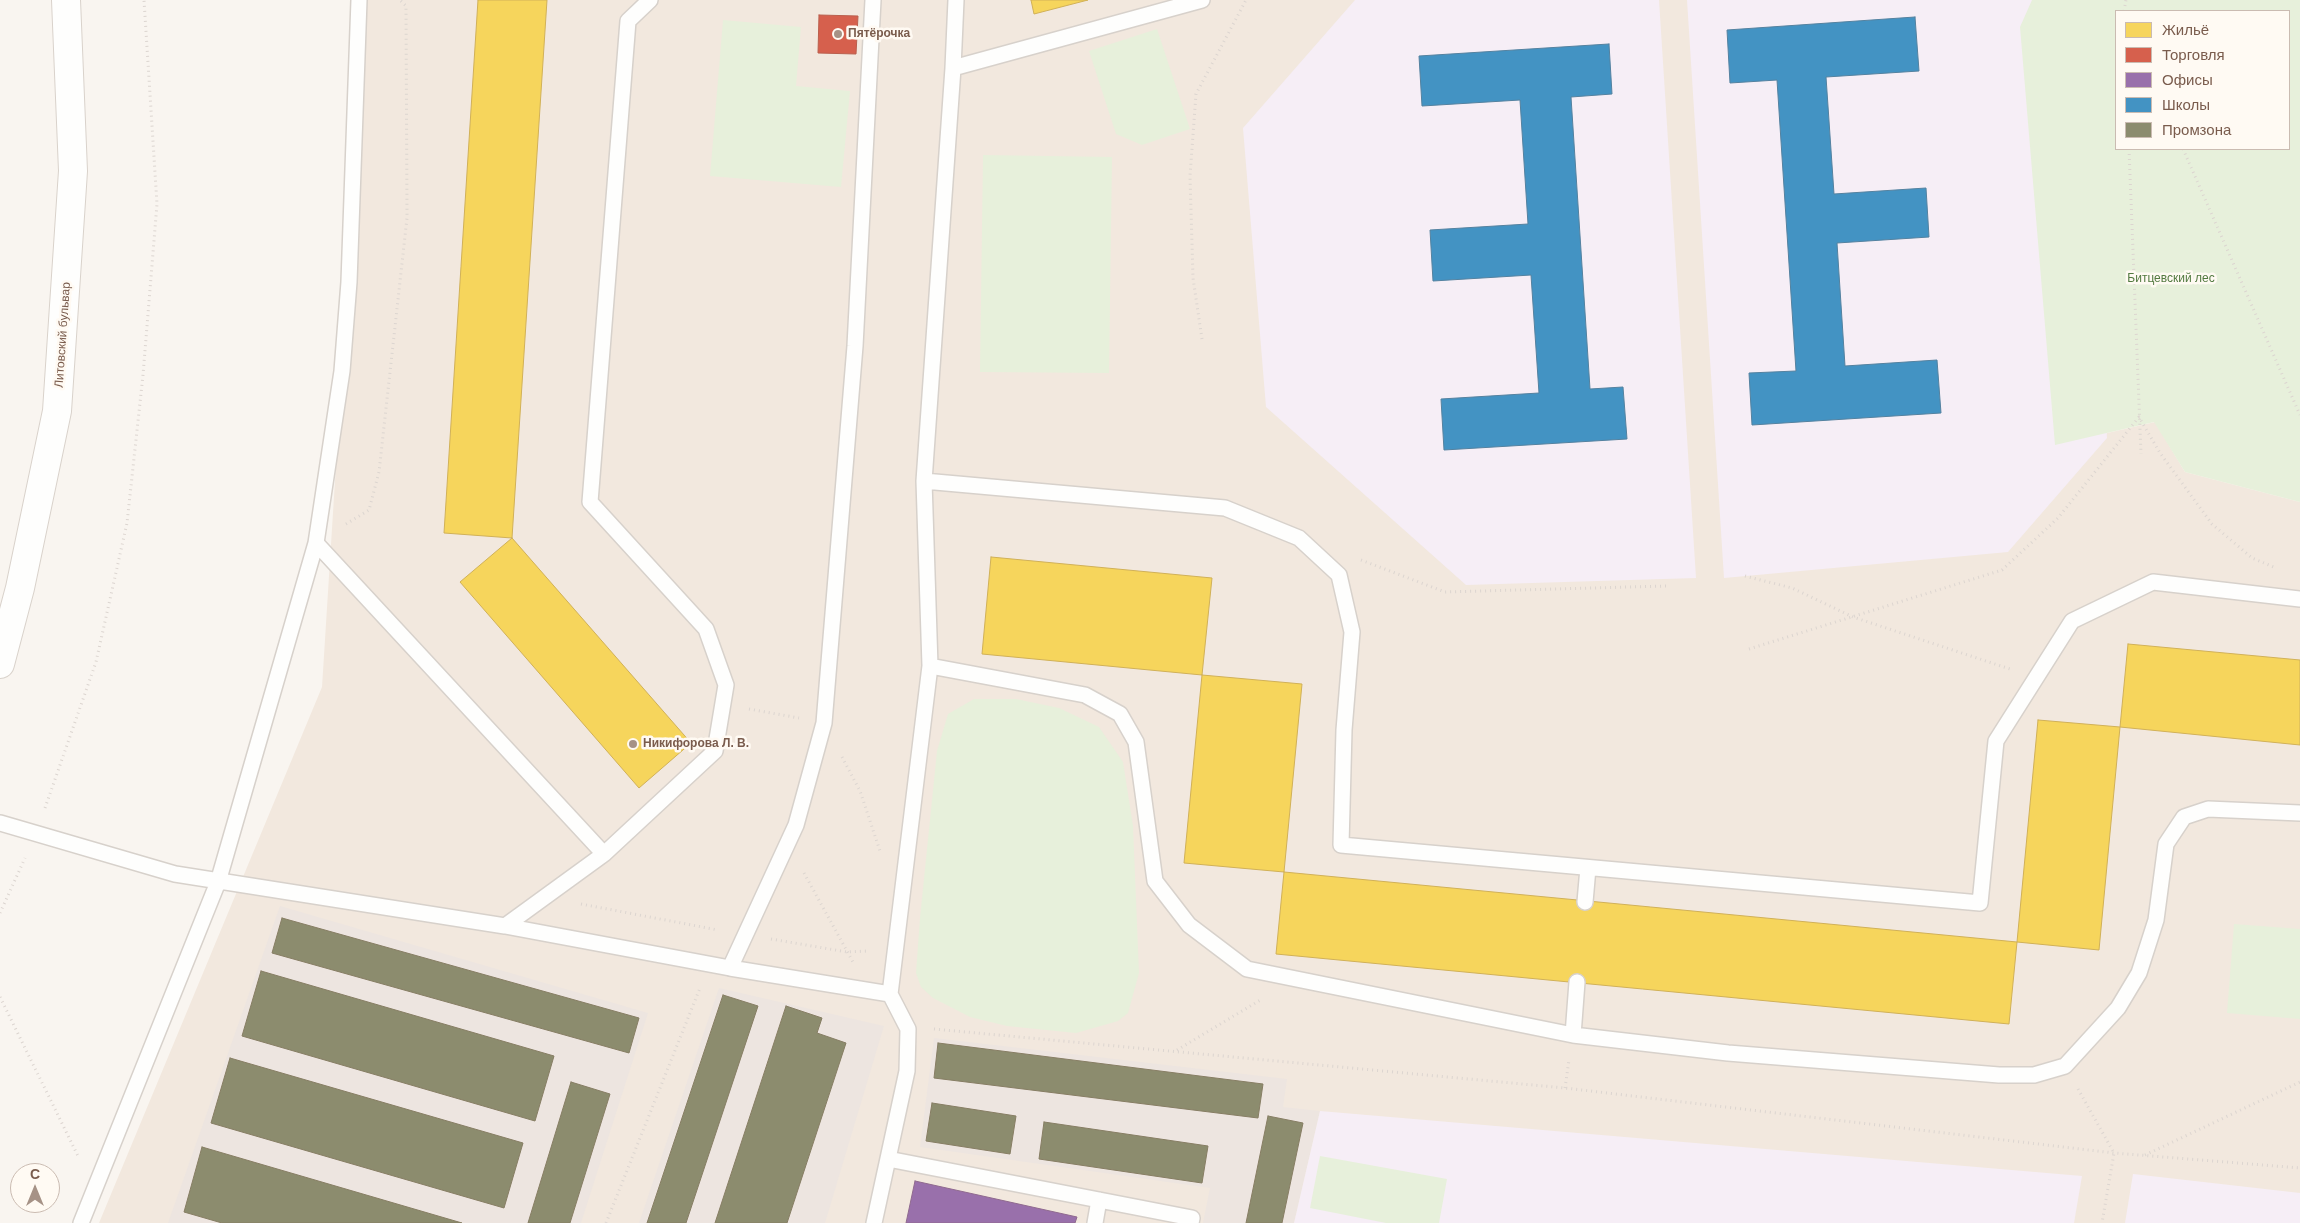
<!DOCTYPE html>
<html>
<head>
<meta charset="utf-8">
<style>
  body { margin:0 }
  #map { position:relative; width:2300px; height:1223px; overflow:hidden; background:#f9f5f0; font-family:Helvetica,sans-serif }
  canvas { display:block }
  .legend { position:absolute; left:2115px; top:10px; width:175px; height:140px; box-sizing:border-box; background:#fffaf3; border:1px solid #cabbb1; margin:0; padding:6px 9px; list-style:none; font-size:15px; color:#7a5c4d }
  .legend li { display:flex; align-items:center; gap:10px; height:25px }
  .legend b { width:25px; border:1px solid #cabbb1 }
  .north { position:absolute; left:10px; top:1163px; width:50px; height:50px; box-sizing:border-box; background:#fffaf3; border:1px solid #cabbb1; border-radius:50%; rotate:0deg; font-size:14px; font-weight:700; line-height:20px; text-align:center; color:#7a5c4d }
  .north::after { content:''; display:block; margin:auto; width:18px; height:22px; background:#a69286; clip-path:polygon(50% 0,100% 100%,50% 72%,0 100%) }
</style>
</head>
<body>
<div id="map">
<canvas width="2300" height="1223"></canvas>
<ul class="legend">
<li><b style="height:14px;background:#f6d55c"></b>Жильё</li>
<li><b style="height:14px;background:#d6604d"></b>Торговля</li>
<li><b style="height:14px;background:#9970ab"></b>Офисы</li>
<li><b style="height:14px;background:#4393c3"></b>Школы</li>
<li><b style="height:14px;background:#8c8c6e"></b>Промзона</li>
</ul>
<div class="north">С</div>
</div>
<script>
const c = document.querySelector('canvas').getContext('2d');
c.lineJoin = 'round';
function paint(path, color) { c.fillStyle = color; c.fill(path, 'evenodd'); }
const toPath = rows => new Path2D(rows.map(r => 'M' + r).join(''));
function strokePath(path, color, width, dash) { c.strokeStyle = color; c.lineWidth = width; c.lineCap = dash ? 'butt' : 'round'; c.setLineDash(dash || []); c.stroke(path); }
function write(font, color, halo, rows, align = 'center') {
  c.font = font + ' Helvetica,sans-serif'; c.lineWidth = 5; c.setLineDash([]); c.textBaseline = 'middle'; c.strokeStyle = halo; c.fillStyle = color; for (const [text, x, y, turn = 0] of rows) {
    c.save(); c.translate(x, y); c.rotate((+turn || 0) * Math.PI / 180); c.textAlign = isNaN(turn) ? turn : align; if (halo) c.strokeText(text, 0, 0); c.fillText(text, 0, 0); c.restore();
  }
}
const residential = toPath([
  [352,0,2032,0,2055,445,2155,422,2185,472,2300,502,2300,1223,99,1223,322,687,342,370]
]);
const industrial = toPath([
  [280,906,648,1013,581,1223,168,1223],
  [719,988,884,1026,825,1223,639,1223],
  [934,1038,1287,1079,1283,1107,1320,1111,1294,1223,1203,1223,1210,1188,920,1147]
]);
const education = toPath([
  [1355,0,1659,0,1696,578,1466,585,1266,407,1243,128],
  [1687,0,2078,0,2107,438,2008,552,1724,578],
  [1320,1111,2082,1176,2074,1223,1294,1223],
  [2133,1174,2300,1193,2300,1223,2125,1223]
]);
const green = toPath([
  [2032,0,2300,0,2300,502,2185,472,2154,422,2055,445,2020,27],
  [2116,11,2289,11,2289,149,2116,149],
  [723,20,801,27,796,86,850,91,841,187,710,176],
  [1157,29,1190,129,1142,145,1116,134,1089,51],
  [983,155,1112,157,1109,373,980,372],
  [974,699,1016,699,1059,708,1099,727,1123,762,1133,826,1139,973,1128,1013,1118,1021,1076,1033,1007,1026,970,1017,933,998,921,987,916,973,920,918,937,751,948,714],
  [2234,924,2300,929,2300,1019,2227,1013],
  [1320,1156,1447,1179,1439,1223,1386,1223,1310,1208]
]);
const homes = toPath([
  [478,0,547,0,512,538,444,533,478,0],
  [1031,0,1088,0,1034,14,1031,0],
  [512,538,691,743,639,788,460,582,512,538],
  [991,557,1212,578,1202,675,982,654,991,557],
  [2128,644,2300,660,2300,745,2120,727,2128,644],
  [1202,675,1302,684,1284,872,1184,863,1202,675],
  [2038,720,2120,727,2099,950,2017,942,2038,720],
  [1284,872,2017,942,2009,1024,1276,954,1284,872]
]);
const shops = toPath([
  [819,15,858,16,856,54,818,53,819,15]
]);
const offices = toPath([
  [915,1181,1077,1217,1075,1223,906,1223,915,1181]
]);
const schools = toPath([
  [1915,17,1919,71,1826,77,1834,194,1926,188,1929,237,1837,243,1845,366,1937,360,1941,413,1752,425,1749,373,1796,371,1777,80,1730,83,1727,30,1915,17],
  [1609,44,1612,94,1571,97,1590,389,1623,387,1627,439,1444,450,1441,399,1539,393,1531,275,1433,281,1430,230,1528,224,1520,100,1422,106,1419,56,1609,44]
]);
const industry = toPath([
  [282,918,639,1018,629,1053,272,953,282,918],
  [261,971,554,1056,535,1121,242,1036,261,971],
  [723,995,758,1006,686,1223,647,1223,723,995],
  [786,1006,822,1018,817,1033,846,1043,787,1223,715,1223,786,1006],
  [938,1043,1263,1084,1258,1118,934,1078,938,1043],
  [230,1058,523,1143,504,1208,211,1123,230,1058],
  [571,1082,610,1094,570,1223,528,1223,571,1082],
  [932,1103,1016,1116,1010,1154,926,1141,932,1103],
  [1268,1116,1303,1123,1282,1223,1246,1223,1268,1116],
  [1044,1122,1208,1146,1202,1183,1039,1159,1044,1122],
  [202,1147,462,1223,222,1223,184,1212,202,1147]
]);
const path = toPath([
  [2124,11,2126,0],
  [2129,149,2141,454],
  [2183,149,2300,415],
  [1202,339,1193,278,1190,176,1196,94,1246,0],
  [346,524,369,510,379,472,407,218,406,6,400,0],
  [1361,560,1445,592,1666,586],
  [1745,576,1792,588,1853,617,2010,669],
  [1749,649,2002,570,2058,518,2139,417,2160,453,2212,524,2252,558,2276,568],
  [749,709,799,718],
  [842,757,860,791,880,851],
  [45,808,96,662,127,523,143,375,157,204,144,0],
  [804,873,853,962],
  [581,904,718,930],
  [0,913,25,858],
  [771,939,847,952,868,951],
  [0,997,78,1156],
  [934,1029,1565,1088,2114,1153,2300,1168],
  [1177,1050,1262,999],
  [1565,1088,1569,1060],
  [2078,1089,2114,1153,2102,1223],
  [2145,1155,2300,1082],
  [606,1223,700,988]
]);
const lane = toPath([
  [953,68,1202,0],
  [924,481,1225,508,1299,538,1339,575,1352,632,1344,730,1341,845,1980,903,1996,741,2072,621,2153,582,2300,599],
  [316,543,604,854],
  [930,666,1085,695,1120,714,1136,742,1155,881,1189,925,1247,969,1573,1035,1728,1053,1999,1075,2034,1075,2065,1066,2118,1008,2139,973,2156,920,2166,844,2184,817,2208,809,2300,813],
  [0,823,175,874,505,926,730,968,890,994],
  [1585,902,1588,868],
  [505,926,604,854,715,751,726,685,706,629,590,502,628,21,650,0],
  [730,968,796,825,824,723,855,346,873,0],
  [1573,1035,1577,982],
  [888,1159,1192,1218,1191,1223],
  [81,1223,218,882,316,543,342,371,349,282,359,0],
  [874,1223,907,1071,908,1029,890,994,930,666,924,481,953,68,956,0],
  [1095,1223,1099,1200]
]);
const secondary = toPath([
  [0,664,20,588,57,411,73,171,66,0]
]);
const markers = [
  [838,34,5,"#a69286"],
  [633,744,5,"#a69286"]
];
const poiNames = [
  ["Пятёрочка",848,34],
  ["Никифорова Л. В.",643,744]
];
const parkNames = [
  ["Битцевский лес",2171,279]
];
const streetNames = [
  ["Литовский бульвар",63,335,-86]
];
paint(residential, '#f2e8de');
paint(industrial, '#ede5e0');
paint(education, '#f6eef6');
paint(green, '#e7f0db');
paint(homes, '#f6d55c');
strokePath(homes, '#d1b158', 1);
paint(shops, '#d6604d');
strokePath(shops, '#ba5f4d', 1);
paint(offices, '#9970ab');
strokePath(offices, '#906a8f', 1);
paint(schools, '#4393c3');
strokePath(schools, '#5482a0', 1);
paint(industry, '#8c8c6e');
strokePath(industry, '#877e64', 1);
strokePath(lane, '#d7d1cb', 18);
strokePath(secondary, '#d9d2cb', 30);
strokePath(path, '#dcd5d0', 3, [1, 4]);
strokePath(lane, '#fefefd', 15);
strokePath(secondary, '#fefefd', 28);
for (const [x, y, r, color] of markers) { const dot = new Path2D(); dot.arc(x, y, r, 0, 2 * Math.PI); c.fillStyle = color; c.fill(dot); strokePath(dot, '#fffaf3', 2); }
write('bold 12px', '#7a5c4d', '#fffaf3', poiNames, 'left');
write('12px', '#537a41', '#fffaf3', parkNames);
write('12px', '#7a5c4d', '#fffaf3', streetNames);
</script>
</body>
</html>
